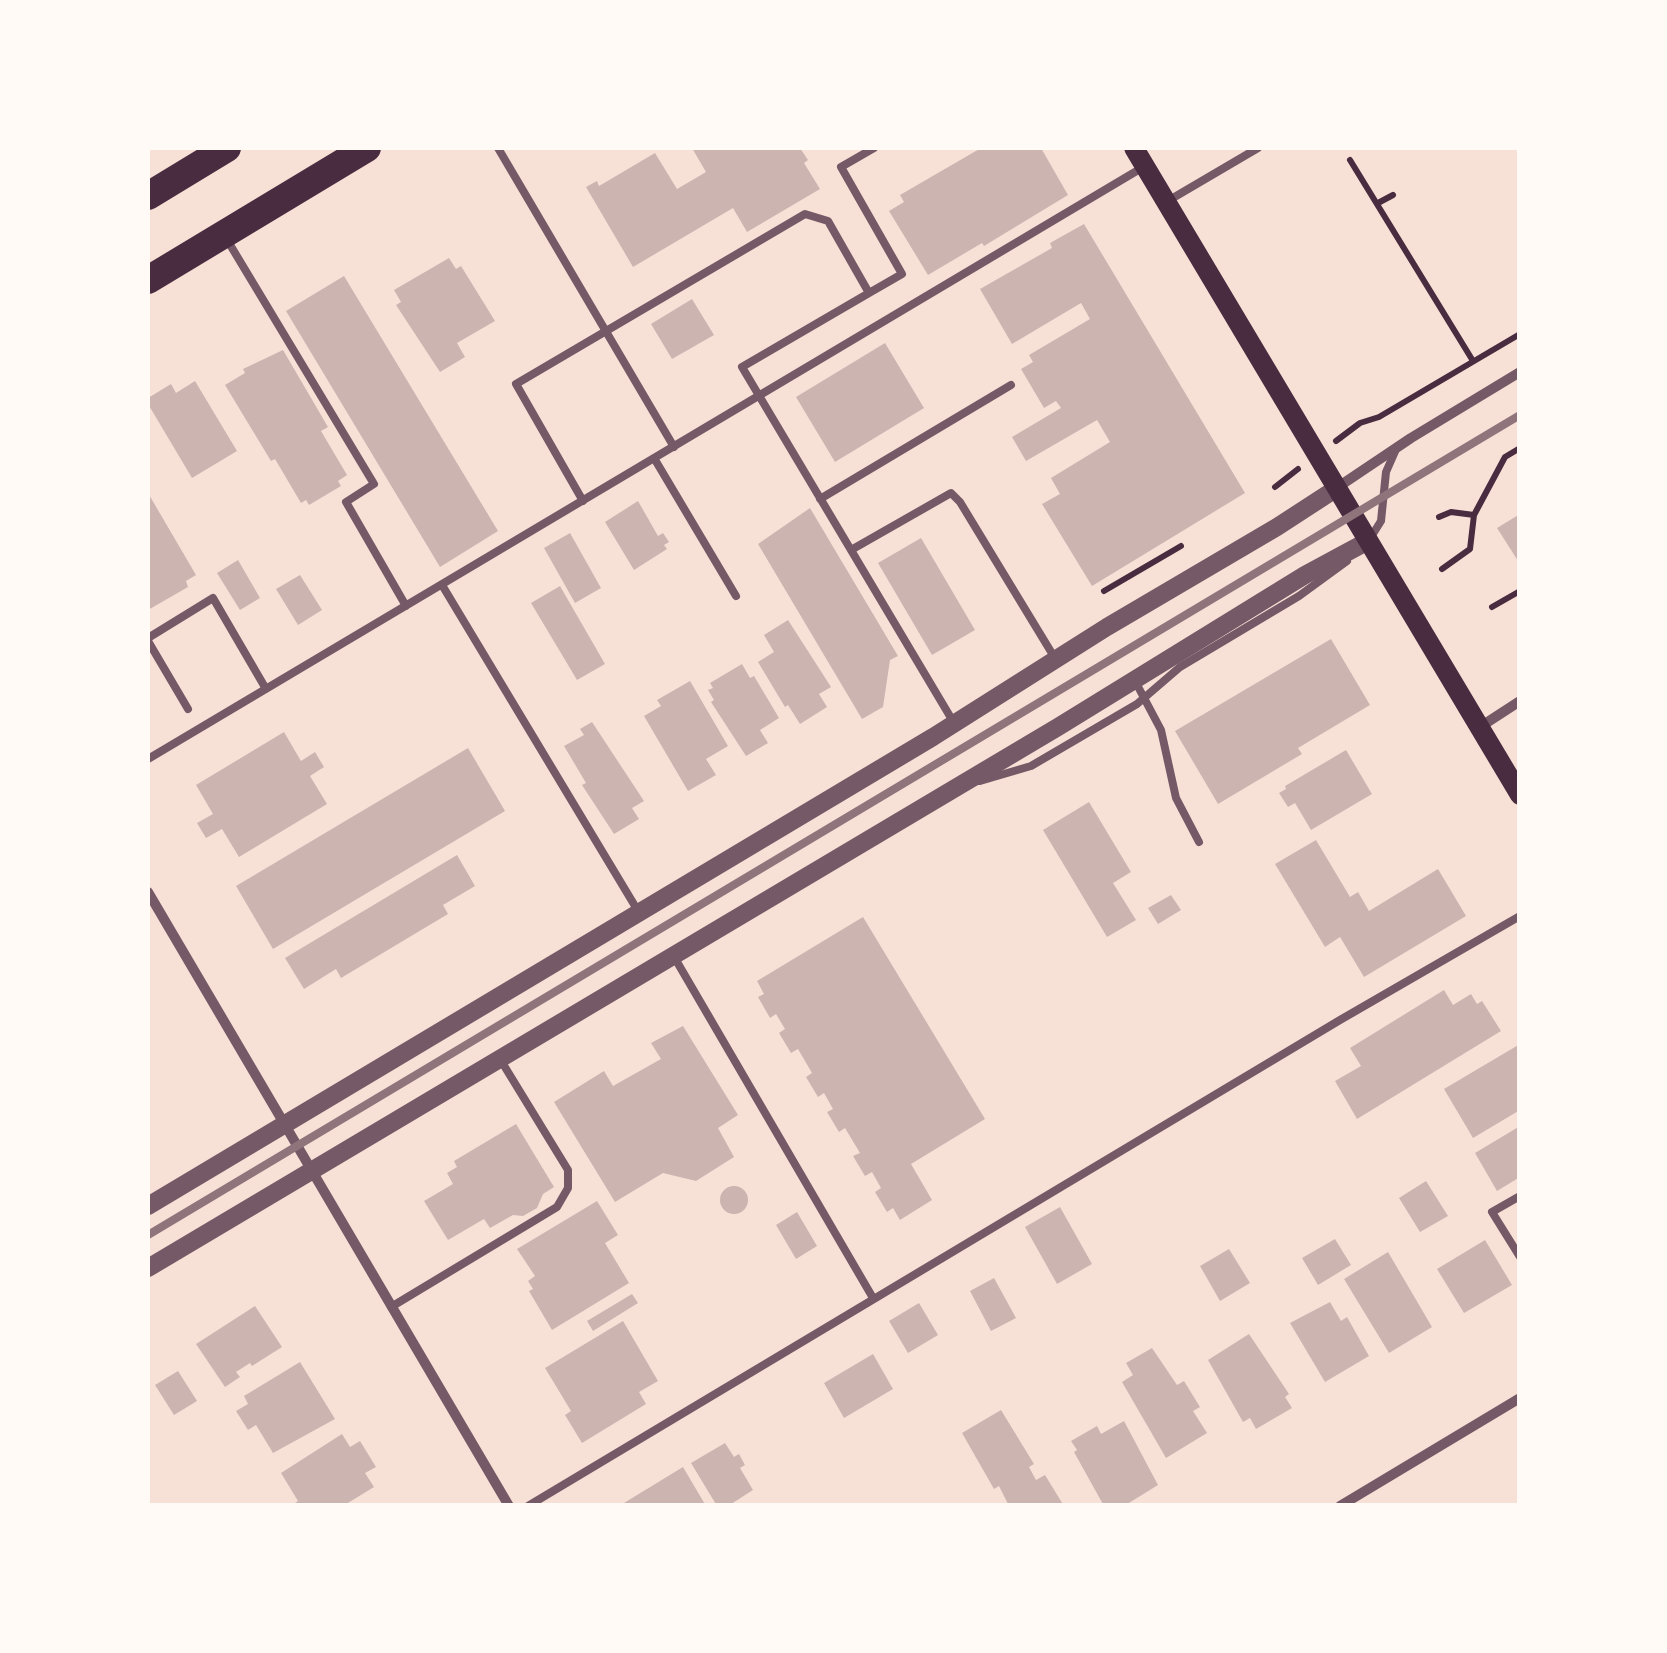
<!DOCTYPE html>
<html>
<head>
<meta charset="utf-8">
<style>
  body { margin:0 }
  #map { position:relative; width:1667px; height:1653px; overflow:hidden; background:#f7e1d7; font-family:Ubuntu,sans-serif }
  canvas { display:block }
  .frame { position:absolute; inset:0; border:150px solid #fffaf5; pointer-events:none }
</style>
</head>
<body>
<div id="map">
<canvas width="1667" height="1653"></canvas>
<div class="frame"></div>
</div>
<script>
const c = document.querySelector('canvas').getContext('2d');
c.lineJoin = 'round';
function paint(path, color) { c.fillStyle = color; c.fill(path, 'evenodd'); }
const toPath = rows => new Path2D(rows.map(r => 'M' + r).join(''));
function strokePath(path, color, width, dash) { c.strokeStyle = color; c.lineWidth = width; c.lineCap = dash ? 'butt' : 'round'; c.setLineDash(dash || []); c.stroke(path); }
const building = toPath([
  [692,148,800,148,808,160,804,163,820,189,747,232,733,208,633,267,586,187,597,181,599,186,655,153,677,189,706,172],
  [981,148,1041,148,1068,195,984,246,982,243,928,275,889,211,904,202,900,195],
  [1084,224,1245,493,1092,586,1042,504,1060,494,1051,478,1110,442,1097,420,1026,461,1012,437,1061,408,1056,401,1044,408,1021,369,1033,362,1029,355,1090,319,1081,303,1012,344,980,289,1052,248,1050,243],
  [449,258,456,269,461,266,495,321,457,343,465,357,440,372,396,305,401,302,394,290],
  [344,276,498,531,440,567,286,311],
  [692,299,714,335,672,359,651,324],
  [885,343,924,408,835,462,796,397],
  [283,350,328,427,321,431,347,475,338,481,341,486,309,505,306,500,301,503,275,459,271,461,225,385,245,373,243,369],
  [195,381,237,451,192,478,148,404,148,398,171,384,176,393],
  [148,493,196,575,186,581,188,587,148,610],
  [638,501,658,536,663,533,669,542,664,545,667,549,634,570,605,522],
  [810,508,898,656,890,660,883,707,862,719,758,544],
  [1520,514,1520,564,1497,528],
  [570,533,601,588,575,603,544,548],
  [921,538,975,630,932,655,878,563],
  [238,560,260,598,240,610,217,573],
  [300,575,322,610,298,625,276,589],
  [560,586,605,664,577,680,531,603],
  [788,620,831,687,819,694,827,707,800,724,788,705,785,707,758,662,774,652,764,635],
  [1331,639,1370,705,1298,748,1302,754,1218,804,1175,731],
  [742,664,750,678,754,676,779,718,760,730,768,743,746,756,711,702,714,700,708,690,713,688,710,683],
  [690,681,728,746,706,759,716,775,688,791,644,716,661,706,657,700],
  [592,722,644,801,632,808,639,819,614,834,582,785,586,783,564,746,584,735,580,729],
  [284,732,301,761,315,752,324,767,310,776,327,804,239,857,222,829,206,838,197,823,213,814,196,785],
  [468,748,505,811,273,949,236,886],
  [1346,750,1372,794,1311,830,1295,803,1288,807,1279,793,1286,789,1285,786],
  [1089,802,1131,872,1113,883,1136,920,1107,937,1043,830],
  [1316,840,1350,897,1358,892,1369,911,1438,869,1466,916,1364,977,1340,937,1325,947,1275,864],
  [457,855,475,886,443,905,448,914,341,978,336,969,304,989,285,958],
  [1171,895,1181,910,1158,924,1148,908],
  [863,917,985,1119,911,1164,932,1200,900,1220,893,1208,887,1212,875,1192,881,1188,872,1172,865,1176,853,1156,860,1153,845,1128,839,1132,827,1112,833,1109,824,1093,818,1097,806,1077,812,1073,798,1049,791,1053,779,1033,785,1029,776,1014,770,1018,758,997,764,994,757,981],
  [1444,990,1453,1005,1471,994,1477,1004,1482,1001,1501,1031,1357,1119,1335,1081,1361,1066,1350,1048],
  [683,1026,738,1115,718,1128,734,1157,696,1181,663,1173,615,1202,554,1102,604,1071,613,1086,661,1059,651,1043],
  [1520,1044,1520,1110,1473,1138,1444,1089],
  [516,1124,554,1187,543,1194,537,1208,523,1216,513,1215,490,1228,484,1219,448,1240,424,1201,453,1184,447,1173,457,1167,454,1161],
  [1520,1126,1520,1177,1497,1191,1475,1153],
  [1426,1181,1448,1216,1420,1232,1399,1198],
  '720 1200a14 14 0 1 1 28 0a14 14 0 1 1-28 0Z',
  [597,1201,618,1235,605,1243,629,1283,552,1330,529,1291,533,1289,528,1281,535,1276,517,1249],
  [1060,1207,1092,1264,1057,1284,1025,1227],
  [797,1212,817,1246,796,1259,776,1225],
  [1335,1239,1351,1265,1318,1285,1302,1258],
  [1485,1240,1512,1285,1464,1313,1437,1269],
  [1229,1249,1250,1283,1220,1301,1200,1266],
  [1388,1252,1432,1327,1389,1353,1344,1279],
  [994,1278,1016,1318,991,1331,970,1291],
  [632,1294,638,1303,593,1331,587,1321],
  [1330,1302,1341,1321,1347,1317,1369,1356,1325,1382,1290,1323],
  [919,1303,938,1335,908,1353,889,1321],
  [255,1306,282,1347,252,1366,250,1363,236,1372,240,1377,225,1387,196,1344],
  [623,1321,658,1381,639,1392,646,1404,582,1443,565,1415,571,1411,545,1368],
  [1249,1334,1289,1394,1285,1397,1292,1408,1256,1429,1250,1418,1243,1422,1208,1360],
  [1152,1348,1177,1385,1184,1381,1200,1407,1193,1411,1207,1433,1166,1458,1122,1382,1133,1375,1126,1363],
  [873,1354,893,1389,844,1418,824,1383],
  [300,1362,335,1419,273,1453,256,1425,248,1430,236,1411,248,1404,244,1396],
  [178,1371,197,1401,174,1415,155,1385],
  [1001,1410,1034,1464,1029,1467,1036,1480,1045,1475,1064,1506,1009,1506,999,1486,994,1489,962,1433],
  [1124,1421,1158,1485,1124,1506,1104,1506,1074,1452,1077,1450,1071,1441,1097,1426,1101,1434],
  [342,1434,350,1447,360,1441,376,1467,365,1473,374,1487,343,1506,291,1506,298,1501,281,1473],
  [725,1443,734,1457,739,1454,745,1465,740,1468,753,1490,728,1506,717,1506,691,1463],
  [683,1467,706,1506,619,1506]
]);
const path = toPath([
  [1350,160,1473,361],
  [1378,203,1393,195],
  [1336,441,1360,423,1379,417,1520,334],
  [1275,487,1298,469],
  [1439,517,1451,512,1474,515,1505,457,1520,448],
  [1442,569,1470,549,1474,515],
  [1104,591,1181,546],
  [1492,607,1520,591]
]);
const service = toPath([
  [498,148,674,447],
  [1166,202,1258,148],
  [226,238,374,484,346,502,406,606],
  [869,293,902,274,841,167,874,148],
  [654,458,736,596],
  [820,499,1011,385],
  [583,501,516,384,805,214,828,221,869,293,742,367,954,723],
  [1371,537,1381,521,1386,472,1397,447],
  [851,550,951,493,960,502,1056,660],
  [442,585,638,911],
  [148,638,213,598,266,689],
  [148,641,188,709],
  [1134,679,1161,730,1176,798,1199,842],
  [148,759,1145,166],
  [980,781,1031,766,1137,704,1180,667,1299,596,1347,561],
  [673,955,873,1298],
  [1520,1196,1492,1212,1520,1257],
  [391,1307,557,1207,568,1188,568,1170,500,1059],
  [528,1506,1340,1020,1520,916]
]);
const minor = toPath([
  [1338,487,1411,438,1520,372],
  [1480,727,1520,701],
  [148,892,509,1506],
  [1340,1506,1520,1398]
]);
const tertiary = toPath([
  [148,1206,933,737,1107,627,1277,527,1337,488],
  [148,1268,1058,727,1305,575,1368,541]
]);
const secondary = toPath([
  [1134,148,1520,795]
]);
const trunk = toPath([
  [148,196,227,148],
  [148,280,367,148]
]);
const rail = toPath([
  [148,1235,1520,415]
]);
paint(building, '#ccb4b1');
strokePath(path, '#4a2c40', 6);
strokePath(service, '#755966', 8);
strokePath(minor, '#755966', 10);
strokePath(tertiary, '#755966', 18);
strokePath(secondary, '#4a2c40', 20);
strokePath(trunk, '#4a2c40', 28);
strokePath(rail, '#8f747c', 8);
</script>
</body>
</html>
